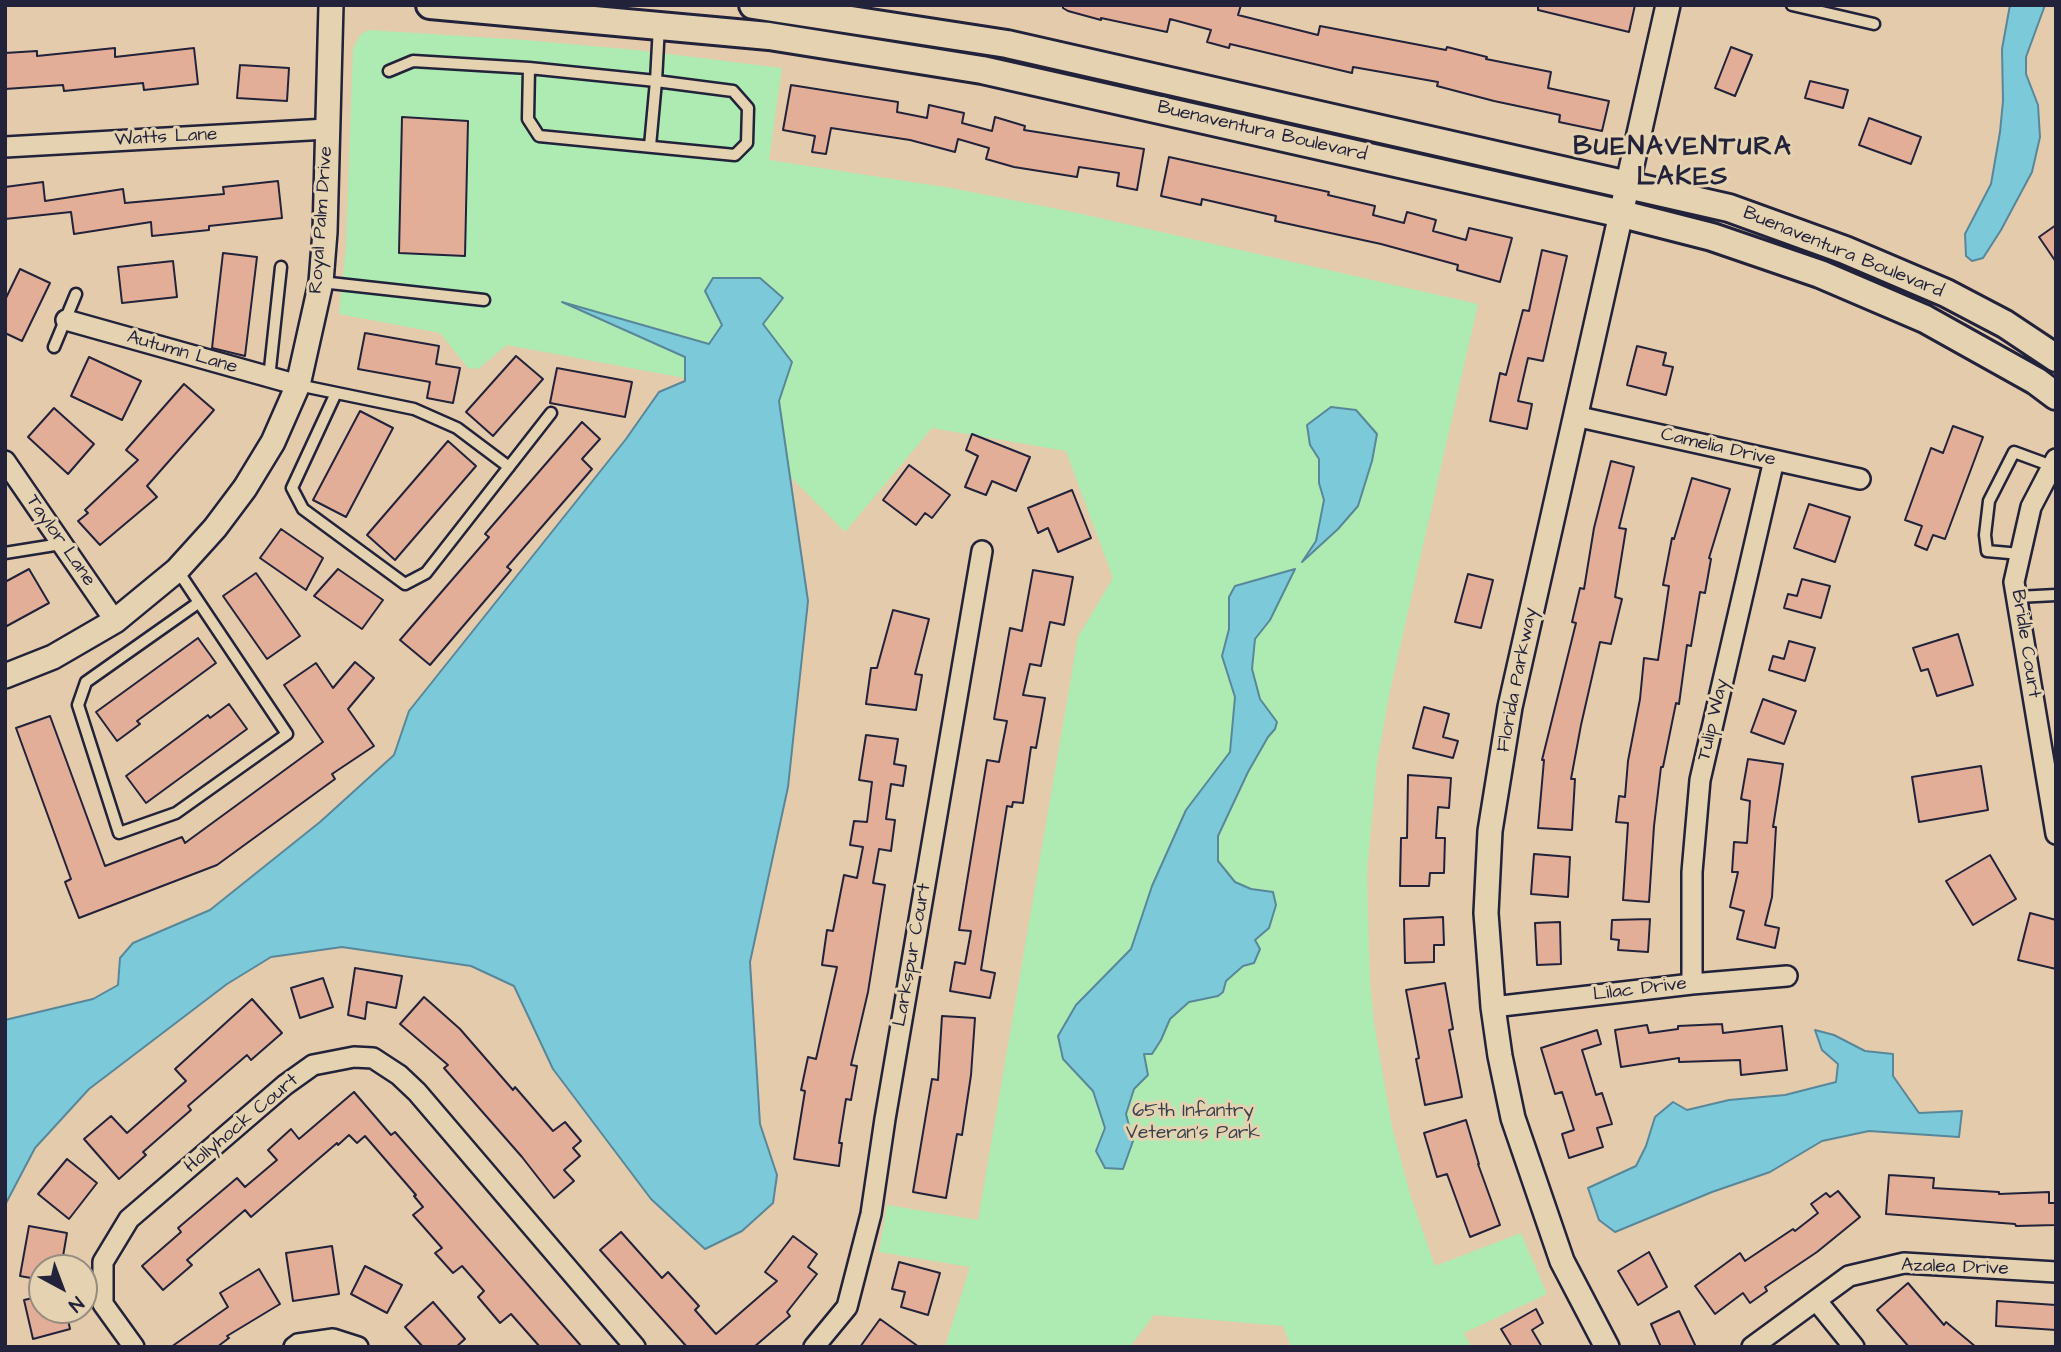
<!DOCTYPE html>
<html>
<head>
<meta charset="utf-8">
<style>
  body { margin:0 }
  #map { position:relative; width:2061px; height:1352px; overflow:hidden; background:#e4cbac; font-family:"Architects Daughter",sans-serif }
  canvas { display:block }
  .frame { position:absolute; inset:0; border:7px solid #22223b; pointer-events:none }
  .north { position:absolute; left:28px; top:1254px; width:70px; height:70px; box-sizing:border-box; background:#e4d2b0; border:2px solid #968c81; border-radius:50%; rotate:139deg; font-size:19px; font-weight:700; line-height:28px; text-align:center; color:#22223b }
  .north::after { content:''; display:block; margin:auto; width:24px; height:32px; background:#22223b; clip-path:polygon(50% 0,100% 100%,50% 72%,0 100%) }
</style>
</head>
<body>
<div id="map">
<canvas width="2061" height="1352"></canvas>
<div class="frame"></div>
<div class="north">N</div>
</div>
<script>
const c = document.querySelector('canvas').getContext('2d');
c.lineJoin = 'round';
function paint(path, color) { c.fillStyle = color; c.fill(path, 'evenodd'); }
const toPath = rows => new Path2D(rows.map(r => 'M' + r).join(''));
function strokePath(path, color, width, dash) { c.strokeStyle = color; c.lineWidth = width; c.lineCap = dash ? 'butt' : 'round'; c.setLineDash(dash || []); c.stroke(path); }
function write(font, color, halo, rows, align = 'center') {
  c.font = font + ' "Architects Daughter",sans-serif'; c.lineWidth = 6; c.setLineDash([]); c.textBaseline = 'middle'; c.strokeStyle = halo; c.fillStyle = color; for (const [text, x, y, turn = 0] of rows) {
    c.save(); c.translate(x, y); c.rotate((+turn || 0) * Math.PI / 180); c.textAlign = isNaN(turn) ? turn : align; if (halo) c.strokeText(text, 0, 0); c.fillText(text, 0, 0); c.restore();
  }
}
const green = toPath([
  [368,30,525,40,636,50,782,68,769,160,951,188,1073,212,1478,304,1390,691,1377,762,1367,872,1370,982,1374,1023,1392,1127,1411,1197,1435,1266,1521,1233,1547,1294,1464,1333,1471,1347,1291,1347,1283,1326,1154,1315,1130,1347,945,1347,970,1267,879,1252,887,1205,978,1220,1078,637,1113,578,1066,451,932,428,845,532,695,380,507,345,478,369,468,368,440,333,339,314,346,247,353,49,360,35]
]);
const water = toPath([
  [2010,5,2045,5,2026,57,2026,74,2038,105,2040,137,2032,172,2001,230,1983,258,1972,261,1966,256,1965,234,1991,184,2000,132,2003,101,2002,49,2010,5],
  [713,278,760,278,783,298,763,324,792,362,779,401,808,601,788,787,750,962,760,1124,777,1175,773,1203,742,1231,705,1249,651,1199,553,1069,514,986,471,966,342,947,271,957,227,984,89,1089,35,1148,5,1205,5,1020,93,999,118,985,120,958,133,943,210,910,320,822,394,755,409,711,626,439,659,392,685,381,685,357,562,302,709,344,722,325,705,291,713,278],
  [1331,407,1356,410,1377,434,1372,461,1358,506,1338,529,1302,562,1316,541,1324,500,1319,483,1319,459,1310,445,1307,425,1331,407],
  [1295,569,1270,620,1255,639,1252,669,1260,699,1277,722,1275,729,1268,737,1248,772,1218,836,1218,861,1235,882,1251,889,1273,892,1276,905,1269,928,1255,940,1260,949,1254,963,1243,966,1226,981,1223,992,1218,996,1189,1002,1170,1019,1161,1040,1152,1054,1144,1054,1148,1075,1134,1089,1126,1114,1133,1141,1123,1169,1105,1168,1096,1151,1105,1128,1093,1091,1063,1059,1058,1036,1076,1005,1131,949,1152,886,1186,810,1230,752,1235,697,1222,656,1229,629,1229,597,1235,586,1295,569],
  [1815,1030,1834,1035,1865,1051,1893,1054,1893,1076,1919,1113,1962,1111,1959,1137,1869,1131,1822,1141,1770,1172,1712,1192,1615,1232,1599,1220,1588,1188,1636,1166,1646,1146,1655,1117,1673,1102,1687,1110,1729,1100,1785,1095,1836,1082,1838,1064,1822,1050,1815,1030]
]);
const building = toPath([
  [1063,5,1241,5,1238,15,1318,35,1320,26,1446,50,1447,47,1487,57,1486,59,1551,72,1548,88,1609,101,1602,131,1559,122,1560,115,1494,101,1437,86,1438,82,1353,67,1352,73,1230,44,1229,48,1207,42,1211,30,1170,19,1167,32,1101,18,1101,20,1068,11,1063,8,1063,5],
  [1538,5,1635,5,1629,32,1538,10,1538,5],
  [1731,47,1752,55,1735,96,1715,88,1731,47],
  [115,48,115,57,194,48,198,84,144,90,143,83,64,91,63,85,5,89,5,53,37,51,37,56,115,48],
  [240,65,289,68,287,101,237,98,240,65],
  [1810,81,1848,90,1843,108,1805,98,1810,81],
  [791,85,898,102,897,112,927,118,929,105,964,113,962,123,992,131,995,117,1025,126,1024,130,1144,149,1137,190,1117,186,1119,173,1079,167,1077,177,1014,167,986,159,989,148,958,139,955,152,910,140,831,128,826,154,812,152,815,136,783,130,791,85],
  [402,117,468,121,465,256,399,253,402,117],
  [1869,118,1921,137,1911,164,1859,145,1869,118],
  [1169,157,1329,192,1328,195,1375,206,1373,215,1404,223,1407,212,1436,220,1433,231,1466,240,1469,228,1512,238,1500,282,1457,270,1458,265,1381,244,1275,221,1276,216,1202,199,1201,205,1161,196,1169,157],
  [278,181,282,218,209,226,209,230,152,236,151,222,74,234,71,212,5,219,5,187,43,182,45,201,123,189,125,203,224,194,223,187,278,181],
  [2056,225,2056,262,2039,237,2056,225],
  [1542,250,1567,256,1543,361,1528,358,1518,401,1532,404,1527,429,1490,421,1500,373,1506,375,1523,310,1529,311,1542,250],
  [223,253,257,257,245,356,212,348,223,253],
  [173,261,177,297,122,303,118,267,173,261],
  [20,269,50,283,22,341,5,333,5,300,20,269],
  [365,333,439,346,436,364,460,368,453,403,427,398,430,382,358,369,365,333],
  [1637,346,1666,353,1663,365,1673,367,1666,395,1627,385,1637,346],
  [516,356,543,379,493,436,466,412,516,356],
  [89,357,141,381,122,420,71,396,89,357],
  [557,368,632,382,625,417,550,403,557,368],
  [184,384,214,410,147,486,157,497,100,545,78,521,88,513,85,510,138,460,126,450,184,384],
  [54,408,94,444,68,474,28,437,54,408],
  [360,411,393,428,346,517,313,500,360,411],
  [582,422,600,439,582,459,592,469,507,567,511,570,430,665,400,640,489,537,485,534,582,422],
  [1953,426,1983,437,1945,539,1933,535,1927,550,1915,545,1922,526,1905,520,1931,448,1943,453,1953,426],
  [972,434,1030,457,1016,491,992,481,986,495,965,487,978,456,966,450,972,434],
  [448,441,476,466,395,560,367,535,448,441],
  [1611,461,1634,467,1619,528,1626,529,1615,597,1622,599,1611,644,1600,642,1581,725,1571,779,1575,779,1572,830,1538,828,1544,760,1542,760,1576,623,1572,622,1580,588,1584,589,1594,528,1611,461],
  [909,465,950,495,932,518,925,513,916,525,883,500,909,465],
  [1692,478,1730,489,1709,558,1711,559,1705,593,1700,592,1691,646,1687,645,1679,704,1676,703,1663,767,1661,767,1654,826,1649,902,1623,900,1628,823,1616,822,1619,796,1625,797,1628,761,1640,699,1644,658,1658,660,1669,586,1663,585,1672,538,1674,539,1692,478],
  [1072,490,1091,538,1058,552,1048,528,1038,533,1028,508,1072,490],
  [1809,504,1850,517,1835,562,1794,548,1809,504],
  [281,529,323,558,306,590,260,558,281,529],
  [29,569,49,603,5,627,5,582,29,569],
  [338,569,383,600,362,629,314,596,338,569],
  [1033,570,1073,577,1064,625,1050,622,1041,666,1030,664,1023,695,1045,698,1036,748,1031,747,1023,803,1013,802,1012,807,1007,806,981,970,995,973,990,998,950,991,955,962,965,964,971,931,959,930,987,760,999,762,1007,721,994,719,1010,628,1022,631,1033,570],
  [256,573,300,636,267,659,223,596,256,573],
  [1468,574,1493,580,1481,628,1455,622,1468,574],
  [1802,579,1830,586,1821,618,1784,608,1788,594,1797,596,1802,579],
  [893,610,929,619,915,674,922,675,916,710,866,704,871,668,877,668,893,610],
  [1958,634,1973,685,1937,696,1928,669,1921,671,1913,648,1958,634],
  [198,638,216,663,137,721,140,724,117,741,96,712,198,638],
  [1789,641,1815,648,1805,681,1769,670,1773,656,1784,659,1789,641],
  [355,662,374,678,348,709,374,746,332,774,335,779,217,865,79,918,65,882,71,879,16,728,50,716,105,866,182,837,185,843,323,742,284,685,316,663,333,688,355,662],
  [1763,699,1796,711,1784,744,1751,732,1763,699],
  [229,704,247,729,146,803,126,776,208,715,210,718,229,704],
  [1424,707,1449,714,1443,737,1458,741,1453,758,1413,748,1424,707],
  [866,735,898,739,894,764,906,766,903,786,891,784,886,819,895,820,891,851,879,849,873,883,885,885,868,992,851,1065,857,1066,851,1100,846,1099,839,1143,842,1143,839,1166,794,1159,805,1091,801,1090,808,1057,816,1059,837,967,822,965,827,930,833,931,844,875,857,878,863,847,850,845,854,821,867,822,872,782,859,780,866,735],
  [1748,759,1783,764,1773,827,1776,827,1772,897,1765,925,1779,928,1775,948,1737,939,1744,911,1730,907,1738,872,1732,872,1734,842,1747,843,1750,801,1741,799,1748,759],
  [1981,766,1988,810,1919,822,1912,777,1981,766],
  [1408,775,1451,778,1449,808,1438,807,1436,838,1445,838,1444,873,1430,873,1429,886,1400,886,1401,838,1407,838,1408,775],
  [1534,854,1570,857,1568,897,1531,894,1534,854],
  [1990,855,2016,899,1973,925,1946,881,1990,855],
  [2030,913,2056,920,2056,969,2018,960,2030,913],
  [1443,917,1444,945,1434,945,1434,962,1405,963,1404,919,1443,917],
  [1650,919,1648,952,1618,950,1619,940,1611,939,1612,920,1650,919],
  [1560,922,1561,964,1537,965,1535,923,1560,922],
  [355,968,402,976,396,1008,367,1002,365,1019,348,1015,355,968],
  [323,978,333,1007,300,1018,291,988,323,978],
  [1445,983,1453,1029,1449,1030,1462,1097,1425,1105,1416,1059,1419,1058,1406,990,1445,983],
  [424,997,460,1029,513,1090,515,1087,553,1131,565,1122,581,1141,573,1148,580,1156,564,1170,574,1181,554,1198,522,1157,444,1068,448,1065,400,1024,424,997],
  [252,999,282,1033,251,1060,247,1055,188,1106,191,1110,143,1152,146,1155,119,1179,84,1139,111,1116,127,1133,186,1081,175,1069,252,999],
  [942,1016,975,1018,971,1075,962,1135,957,1134,946,1198,913,1192,932,1079,938,1080,942,1016],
  [1722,1024,1723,1033,1782,1026,1787,1070,1741,1075,1740,1060,1679,1062,1679,1058,1621,1067,1615,1030,1647,1025,1649,1033,1678,1029,1678,1026,1722,1024],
  [1597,1030,1601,1044,1582,1050,1596,1095,1602,1093,1612,1124,1597,1128,1603,1147,1569,1158,1562,1134,1574,1130,1562,1092,1555,1094,1541,1048,1597,1030],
  [354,1092,391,1135,395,1132,582,1347,540,1347,511,1314,500,1323,478,1297,484,1291,462,1266,453,1273,435,1253,442,1248,413,1215,423,1207,414,1196,416,1195,365,1136,357,1143,349,1135,338,1145,337,1143,251,1217,245,1210,187,1260,192,1265,163,1290,142,1266,181,1232,178,1228,237,1178,245,1187,277,1160,268,1150,291,1129,299,1139,354,1092],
  [1466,1120,1479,1164,1478,1164,1500,1225,1470,1237,1447,1174,1437,1177,1424,1133,1466,1120],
  [67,1159,97,1183,69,1219,38,1194,67,1159],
  [1889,1175,1934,1178,1933,1188,1999,1192,1999,1194,2049,1192,2049,1203,2056,1203,2056,1225,2016,1226,2015,1224,1886,1214,1889,1175],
  [1838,1191,1860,1217,1817,1252,1765,1287,1767,1291,1750,1303,1743,1293,1715,1314,1695,1286,1740,1253,1745,1261,1793,1229,1795,1231,1818,1213,1811,1204,1826,1193,1830,1197,1838,1191],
  [29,1226,67,1233,61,1268,42,1268,42,1280,20,1276,29,1226],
  [621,1232,662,1278,668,1272,699,1306,695,1310,716,1334,777,1281,765,1272,793,1236,817,1254,808,1267,817,1274,787,1312,790,1316,754,1347,687,1347,600,1250,621,1232],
  [332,1246,339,1294,293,1301,286,1253,332,1246],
  [1649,1252,1667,1287,1638,1305,1618,1271,1649,1252],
  [899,1262,940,1273,928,1315,901,1307,905,1292,892,1289,899,1262],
  [365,1266,402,1285,387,1313,351,1294,365,1266],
  [259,1269,280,1304,227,1336,229,1338,217,1347,171,1347,228,1307,220,1293,259,1269],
  [1908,1283,1944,1325,1946,1322,1976,1347,1909,1347,1877,1310,1908,1283],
  [42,1296,42,1310,66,1310,70,1329,33,1339,24,1300,42,1296],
  [1997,1301,2056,1305,2056,1330,1996,1326,1997,1301],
  [433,1302,465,1339,456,1347,423,1347,405,1327,433,1302],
  [1536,1309,1543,1323,1532,1330,1542,1347,1512,1347,1501,1329,1536,1309],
  [1679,1311,1696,1347,1661,1347,1651,1324,1679,1311],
  [880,1319,919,1347,860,1347,880,1319]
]);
const service = toPath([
  [1792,5,1874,24],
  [529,68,656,81,650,146],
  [389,71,413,61,529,68,528,119,539,136,735,155,747,143,748,108,733,91,656,81,659,26],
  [321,282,484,300],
  [54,347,76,294],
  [269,378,281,267],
  [298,385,414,409,457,428,509,467],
  [336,393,292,488,303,509,405,584,426,573,551,413],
  [5,553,61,544],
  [2020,554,1987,551,1985,535,1989,501,2014,452,2052,466],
  [178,571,287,734,176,813,119,833,78,705,86,682,198,603],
  [2017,597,2056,595]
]);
const minor = toPath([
  [5,147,327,129],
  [66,320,298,385],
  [1575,416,1860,479],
  [2056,459,2031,507,2014,582,2056,834],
  [5,461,115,621],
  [1692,984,1692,872,1700,780,1774,460],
  [1493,1007,1692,984,1787,976],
  [1816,1300,1854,1347],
  [134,1347,103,1304,103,1262,129,1219,285,1085,313,1065,354,1057,373,1058,399,1075,417,1092,635,1347],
  [294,1347,298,1344,333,1339,358,1347],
  [814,1347,847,1307,871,1214,885,1119,982,551],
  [1752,1347,1849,1276,1904,1263,2056,1272]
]);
const tertiary = toPath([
  [5,676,53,657,115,621,177,570,215,528,245,488,273,442,298,385,321,282,325,232,331,5],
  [1607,1347,1562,1261,1513,1118,1500,1056,1493,1007,1486,913,1490,831,1510,707,1668,5]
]);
const secondary = toPath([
  [430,5,769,36,982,70,1622,214,1712,237,1820,274,1925,319,2036,381,2056,396],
  [753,5,1007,44,1729,208,1845,250,1946,293,2005,324,2056,358]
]);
const streetNames = [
  ["Buenaventura Boulevard",1262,132,13],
  ["Watts Lane",166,138,-3],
  ["Royal Palm Drive",322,220,-86],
  ["Buenaventura Boulevard",1843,253,22],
  ["Autumn Lane",182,353,16],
  ["Camelia Drive",1718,448,13],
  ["Taylor Lane",60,541,55],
  ["Bridle Court",2025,644,81],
  ["Florida Parkway",1518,680,-79],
  ["Tulip Way",1714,720,-77],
  ["Larkspur Court",913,955,-80],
  ["Lilac Drive",1640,990,-7],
  ["Hollyhock Court",242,1124,-40],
  ["Azalea Drive",1955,1268,2]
];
const parkNames = [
  ["65th Infantry",1193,1112],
  ["Veteran's Park",1193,1134]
];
const districtNames = [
  ["BUENAVENTURA",1683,149],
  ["LAKES",1683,179]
];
paint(green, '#adebb2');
paint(water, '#7ccad9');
strokePath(water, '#58879a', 2);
paint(building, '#e2ae98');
strokePath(building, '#22223b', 2);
strokePath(service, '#22223b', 15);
strokePath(minor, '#22223b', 24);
strokePath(tertiary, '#22223b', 28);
strokePath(secondary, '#22223b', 32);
strokePath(service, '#e4d2b0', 10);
strokePath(minor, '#e4d2b0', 19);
strokePath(tertiary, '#e4d2b0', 23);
strokePath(secondary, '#e4d2b0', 26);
write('19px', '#22223b', '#e4d2b0', streetNames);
write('19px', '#37404d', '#e4d2b0', parkNames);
c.letterSpacing = '2px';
write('bold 26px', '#22223b', '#e4d2b0', districtNames);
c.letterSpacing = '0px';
</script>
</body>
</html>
